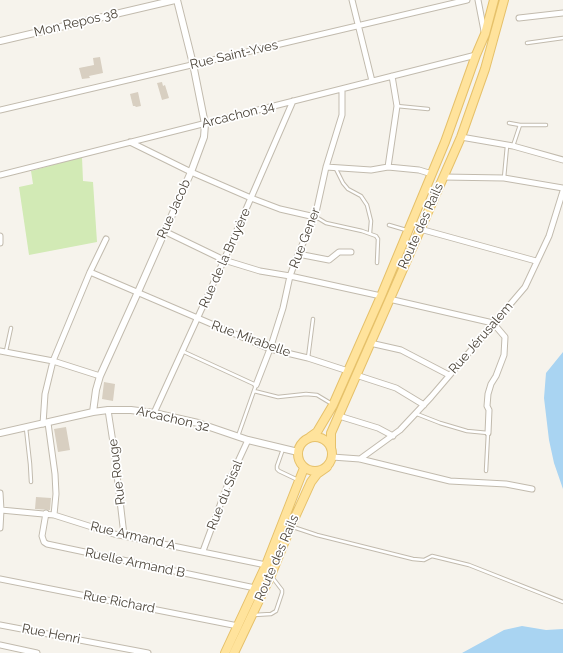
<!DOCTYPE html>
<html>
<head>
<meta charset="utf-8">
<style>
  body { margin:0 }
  canvas { display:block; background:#f6f3ec }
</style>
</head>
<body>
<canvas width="563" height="653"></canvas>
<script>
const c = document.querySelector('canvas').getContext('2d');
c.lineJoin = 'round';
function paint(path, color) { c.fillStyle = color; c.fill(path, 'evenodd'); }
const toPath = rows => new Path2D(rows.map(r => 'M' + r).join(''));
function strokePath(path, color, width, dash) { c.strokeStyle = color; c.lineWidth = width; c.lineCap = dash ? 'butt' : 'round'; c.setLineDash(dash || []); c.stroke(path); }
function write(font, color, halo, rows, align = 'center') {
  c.font = font + ' Raleway,sans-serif'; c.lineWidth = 3.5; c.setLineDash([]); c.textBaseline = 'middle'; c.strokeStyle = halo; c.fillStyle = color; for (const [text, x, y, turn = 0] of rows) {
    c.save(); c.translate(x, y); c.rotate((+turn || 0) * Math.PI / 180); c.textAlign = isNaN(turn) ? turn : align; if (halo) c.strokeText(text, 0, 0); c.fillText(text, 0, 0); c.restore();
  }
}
const green = toPath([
  [82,157,83,181,93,182,97,242,29,255,19,187,33,184,31,171]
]);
const water = toPath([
  [563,352,563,489,554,463,549,440,544,398,546,373],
  [522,626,546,630,563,629,563,653,462,653,504,630]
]);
const building = toPath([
  [100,57,103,73,89,76,90,78,82,79,79,68,94,65,93,58],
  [162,82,163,86,165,85,169,98,162,100,157,83],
  [138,92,141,106,136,107,135,106,133,106,130,94],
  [104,382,115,384,113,401,102,399],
  [66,427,70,450,58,452,54,429],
  [36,497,51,498,50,510,35,509]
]);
const service = toPath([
  [527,43,563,38],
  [397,106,428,109],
  [509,123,520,125],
  [513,146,520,125,546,125],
  [336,169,343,183,348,189,361,196,367,205,371,221,370,233],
  [504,178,507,146],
  [316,217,326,223,362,231,376,236,378,239,377,263],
  [389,225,406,230],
  [6,351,11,328],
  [182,351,256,385,238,436],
  [308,358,313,319],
  [254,391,278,397,306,394,317,395,332,404],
  [417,414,440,423,467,431,488,433,486,471],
  [26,428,30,464,31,482],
  [283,449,277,466,277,469,279,471,298,480],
  [293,527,317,535,413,559,424,560,432,556,469,565,563,602],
  [254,615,271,614,276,611,282,593,282,590,272,577]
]);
const minor = toPath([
  [352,0,372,81],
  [478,0,484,31],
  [519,18,563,13],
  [0,110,467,0],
  [461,137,513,146,563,160],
  [130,142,191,172,251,198,280,209,315,217],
  [326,167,371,170,388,167,419,170,432,174],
  [388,167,397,106,392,76],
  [0,175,476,55],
  [443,177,504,178,563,188],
  [420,229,536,261],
  [164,231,224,260,260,271,290,276,381,296],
  [0,236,0,243],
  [298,254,329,260,339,252,351,252],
  [90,272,270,349,308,358,348,371],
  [389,299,493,323,505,337,504,355,496,376,491,384,488,394,487,406,489,410,488,433],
  [370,343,401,350,449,375],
  [0,351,53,361,100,376],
  [356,375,396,388,424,405],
  [256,385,270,349,283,308,290,276,298,254,315,217,326,167,342,115,342,89],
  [108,410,114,449,124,535],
  [154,413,224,260,293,101],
  [339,416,378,428,393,436],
  [48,423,55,474,56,494,54,515],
  [43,424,45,394,53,361,90,272,106,239],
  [332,457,360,459,450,481,506,484,532,489],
  [360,459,400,430,431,397,525,287,549,236,563,191],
  [0,493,1,510,0,528],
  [1,510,54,515,114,534,266,565],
  [46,513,42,536,44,542,47,544,255,588],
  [203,551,229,481,248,440],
  [0,579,238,626],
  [0,625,148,653],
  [0,645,37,653]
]);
const tertiary = toPath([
  [0,41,175,0],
  [93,412,96,390,100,376,138,292,191,172,204,137,205,124,193,64,177,0],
  [0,433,93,412,108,410,131,410,154,413,198,423,248,440,298,452]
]);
const primary = toPath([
  '298 454a17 17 0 1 1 34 0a17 17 0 1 1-34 0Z',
  [310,437,317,432,333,405,381,296,445,142,476,55,485,34,494,0],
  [331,448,331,433,461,137,485,69,504,0],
  [225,653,266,565,304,468],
  [234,653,271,575,291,526,311,482,317,474,327,467]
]);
const streetNames = [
  ["Mon Repos 38",76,23,-13],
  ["Rue Saint-Yves",234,55,-13],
  ["Arcachon 34",238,115,-14],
  ["Rue Jacob",174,209,-66],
  ["Route des Rails",421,226,-66],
  ["Rue Gener",305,238,-69],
  ["Rue de la Bruyère",225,258,-66],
  ["Rue Jérusalem",481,338,-49],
  ["Rue Mirabelle",251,339,20],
  ["Arcachon 32",173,419,13],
  ["Rue Rouge",117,472,-97],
  ["Rue du Sisal",225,495,-68],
  ["Rue Armand A",133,536,13],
  ["Route des Rails",277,558,-67],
  ["Ruelle Armand B",135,563,12],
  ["Rue Richard",119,602,11],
  ["Rue Henri",51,634,11]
];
paint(green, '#d2eab5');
paint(water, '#a9d4f2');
paint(building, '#d8cfc1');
strokePath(service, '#c2bbae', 4.5);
strokePath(minor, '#c2bbae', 7);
strokePath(tertiary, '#c2bbae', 8);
strokePath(primary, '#e6c16a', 10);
strokePath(service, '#fff', 2.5);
strokePath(minor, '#fff', 5);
strokePath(tertiary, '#fff', 6);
strokePath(primary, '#ffe39c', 8);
write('13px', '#4b4439', '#fff', streetNames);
</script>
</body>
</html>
